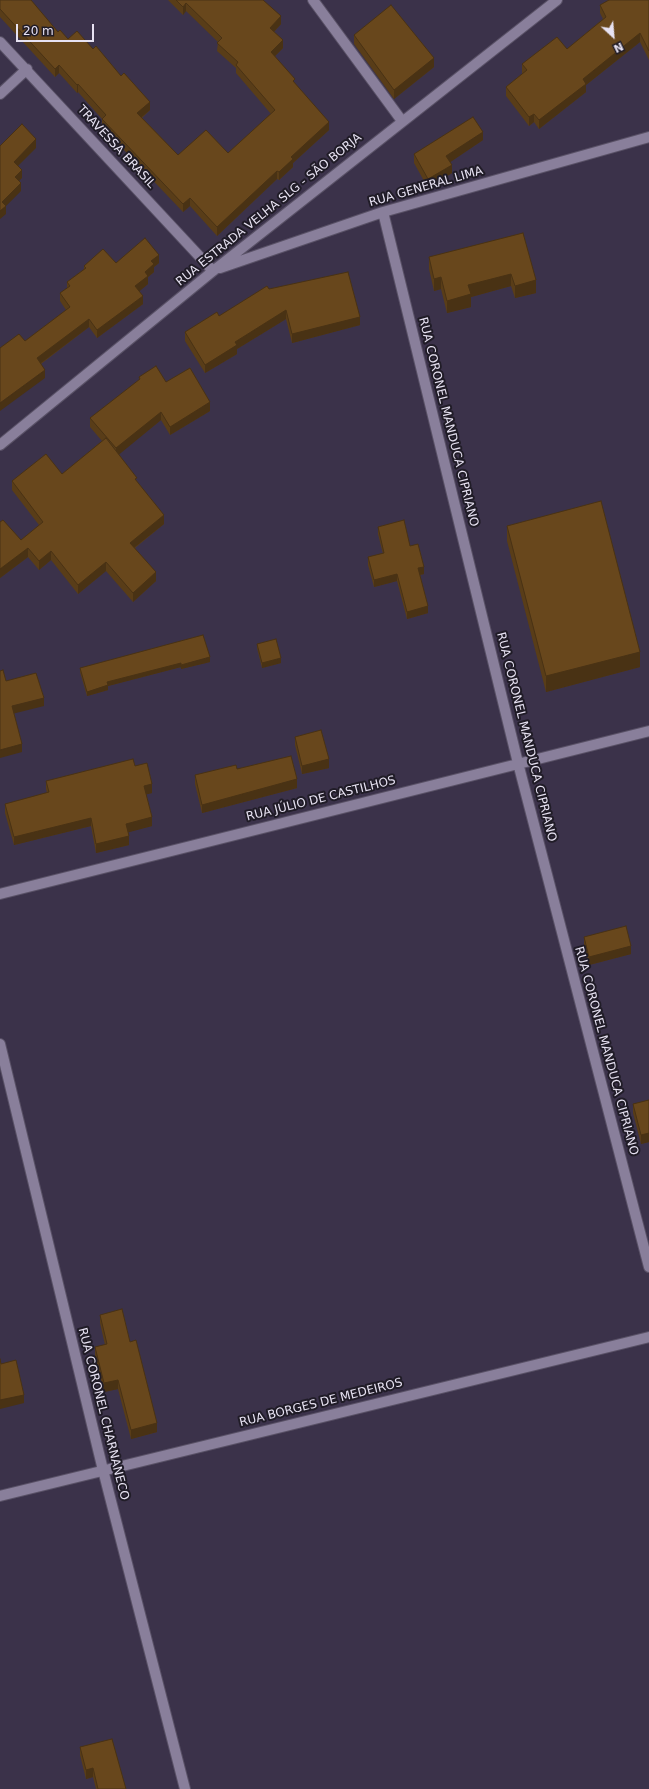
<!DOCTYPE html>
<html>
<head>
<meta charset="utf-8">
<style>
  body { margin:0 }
  #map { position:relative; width:649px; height:1789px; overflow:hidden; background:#3b324a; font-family:"DejaVu Sans",sans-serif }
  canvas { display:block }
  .north { position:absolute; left:593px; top:16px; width:40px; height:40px; -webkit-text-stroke:3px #201c27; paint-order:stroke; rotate:154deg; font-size:11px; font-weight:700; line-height:16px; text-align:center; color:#e7e2f2 }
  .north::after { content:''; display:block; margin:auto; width:14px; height:18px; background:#e7e2f2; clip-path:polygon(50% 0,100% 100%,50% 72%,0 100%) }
  .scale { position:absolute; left:16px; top:24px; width:78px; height:18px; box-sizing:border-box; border:2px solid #e7e2f2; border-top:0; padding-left:5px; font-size:12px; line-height:14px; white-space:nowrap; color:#e7e2f2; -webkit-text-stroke:3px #201c27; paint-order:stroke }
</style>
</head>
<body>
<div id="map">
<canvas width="649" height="1789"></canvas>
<div class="north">N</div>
<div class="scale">20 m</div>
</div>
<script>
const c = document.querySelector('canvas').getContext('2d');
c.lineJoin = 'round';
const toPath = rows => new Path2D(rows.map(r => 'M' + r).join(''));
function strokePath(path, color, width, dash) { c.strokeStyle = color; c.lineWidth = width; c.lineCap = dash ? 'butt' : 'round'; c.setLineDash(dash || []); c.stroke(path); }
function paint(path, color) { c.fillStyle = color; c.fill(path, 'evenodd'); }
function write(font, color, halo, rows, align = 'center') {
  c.font = font + ' "DejaVu Sans",sans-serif'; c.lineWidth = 4; c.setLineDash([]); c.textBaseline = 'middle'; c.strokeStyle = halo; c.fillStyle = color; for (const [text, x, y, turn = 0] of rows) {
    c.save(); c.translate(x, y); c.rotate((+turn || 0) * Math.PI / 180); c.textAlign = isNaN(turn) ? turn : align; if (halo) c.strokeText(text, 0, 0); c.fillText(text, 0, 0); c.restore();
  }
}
const street = toPath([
  [313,0,402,121],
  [0,42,213,271],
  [0,94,27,69],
  [383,212,518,763,649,1267],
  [220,268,383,212,649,137],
  [0,445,213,271,557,0],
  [0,894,649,731],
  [0,1044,103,1470,185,1789],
  [0,1496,649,1337]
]);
const wall = toPath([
  [0,0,58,32,68,39,150,110,142,118,178,155,228,153,271,114,236,73,236,68,217,51,218,42,186,11,183,15,168,0,263,0,281,24,274,32,283,48,275,56,329,130,293,163,293,167,279,180,277,179,217,236,190,206,183,212,102,127,102,119,78,92,77,93,59,73,55,77,0,17],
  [649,0,649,60,640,42,586,85,586,92,539,129,534,122,529,126,506,96,506,87,523,73,522,73,522,64,567,49,603,19,600,13,600,5],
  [354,35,434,67,394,99,354,44],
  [483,140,450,162,452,173,428,188,414,163,414,154],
  [523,233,536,293,515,298,511,286,471,297,471,307,447,313,441,289,434,291,429,269,429,257],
  [116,263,159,263,154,267,154,272,148,277,148,284,139,291,143,304,97,338,89,327,41,364,45,378,25,341,66,310,60,301,60,293,67,288,67,282,84,269,84,266],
  [269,289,360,325,292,343,286,319,237,349,237,354,205,373,185,341,185,332,219,316],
  [139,377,166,382,210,411,170,435,161,420,119,454,164,524,135,548,156,581,133,602,106,571,78,594,51,560,39,570,28,557,0,578,0,522,21,540,39,525,12,490,12,481,62,474,102,441,90,427,90,418,139,380],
  [507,526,640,667,546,692,507,541],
  [378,527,410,546,424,574,420,575,428,613,407,619,397,581,374,587,368,565,368,557,383,554,378,534],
  [257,644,281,663,262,668,257,648],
  [210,662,181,669,181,667,108,686,108,690,87,696,80,672,80,668],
  [295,737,329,768,302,774,295,745],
  [135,766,152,793,146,794,152,826,128,832,129,845,96,853,91,826,14,845,5,813,5,804,47,793,46,789,46,781],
  [237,769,297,788,202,813,195,784,195,775],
  [584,937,631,954,589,965,584,946],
  [649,1100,649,1142,641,1144,633,1113,633,1104],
  [100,1315,130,1342,157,1432,131,1439,118,1389,104,1392,95,1356,95,1347,105,1345,100,1323],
  [80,1747,126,1789,96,1789,93,1777,86,1779,80,1755]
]);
const shadedWall = toPath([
  [186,3,186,11,183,15,183,7],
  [281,16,281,24,270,36,270,28],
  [640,33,640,42,586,85,586,92,539,129,539,120,583,79],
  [283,40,283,48,271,60,271,52],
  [434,58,434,67,394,99,394,90],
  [59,65,59,73,55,77,55,69],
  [78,84,78,92,77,93,77,85],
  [150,102,150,110,137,121,137,113],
  [534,114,534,122,529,126,529,117],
  [329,122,329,130,293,163,293,167,279,180,279,172,291,157],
  [483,132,483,140,446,165,446,156],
  [36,139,36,148,14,170,14,162],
  [452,165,452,173,428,188,428,179],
  [22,170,22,178,15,185,15,177],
  [277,171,277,179,217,236,217,227],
  [21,183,21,191,6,206,6,214,0,219,0,211,2,202],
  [190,198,190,206,183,212,183,204],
  [159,255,159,263,154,267,154,272,148,277,148,284,135,295,135,286,151,261],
  [511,274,511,286,471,297,471,307,447,313,447,301,468,285],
  [441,277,441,289,434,291,434,279],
  [536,280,536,293,515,298,515,286],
  [143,296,143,304,97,338,97,330],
  [286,310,286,319,237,349,237,354,205,373,205,365,235,342],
  [360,317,360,325,292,343,292,334],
  [89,319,89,327,37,366,37,358],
  [45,370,45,378,0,411,0,403],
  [210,402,210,411,170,435,170,427],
  [161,412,161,420,116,457,116,448],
  [164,515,164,524,130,551,130,543],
  [28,548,28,557,0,578,0,569],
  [51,551,51,560,39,570,39,561],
  [106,562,106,571,78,594,78,585],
  [424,567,424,574,418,575,418,568],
  [156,572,156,581,133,602,133,593],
  [397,574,397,581,374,587,374,580],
  [428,606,428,613,407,619,407,612],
  [640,652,640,667,546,692,546,676],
  [210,657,210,662,181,669,181,665],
  [281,658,281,663,262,668,262,663],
  [181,663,181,667,108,686,108,690,87,696,87,692,107,682],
  [44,698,44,706,12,714,12,706],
  [22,744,22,752,0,758,0,750],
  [329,759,329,768,302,774,302,766],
  [297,779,297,788,202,813,202,805],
  [152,784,152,793,144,795,144,786],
  [152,817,152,826,126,833,126,824],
  [91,818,91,826,14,845,14,837],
  [129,836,129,845,96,853,96,844],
  [631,946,631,954,589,965,589,957],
  [649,1133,649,1142,641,1144,641,1135],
  [118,1380,118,1389,104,1392,104,1383],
  [24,1395,24,1403,0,1409,0,1400],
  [157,1423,157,1432,131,1439,131,1430],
  [93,1768,93,1777,86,1779,86,1770]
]);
const building = toPath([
  [0,0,31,0,58,32,60,30,68,39,77,31,93,49,96,46,121,76,124,73,150,102,137,113,178,155,206,130,228,153,275,110,236,65,238,62,217,43,222,38,186,3,183,7,176,0,263,0,281,16,270,28,283,40,271,52,295,79,293,81,329,122,291,157,293,159,279,172,277,171,217,227,190,198,183,204,102,119,106,115,78,84,77,85,59,65,55,69,0,9,0,0],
  [609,0,649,0,649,51,640,33,583,79,586,84,539,120,534,114,529,117,506,87,527,70,522,64,557,37,567,49,606,17,600,5,609,0],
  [391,5,434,58,394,90,354,35,391,5],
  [473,117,483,132,446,156,452,165,428,179,414,154,473,117],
  [22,124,36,139,14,162,22,170,15,177,21,183,2,202,6,206,0,211,0,146,22,124],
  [523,233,536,280,515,286,511,274,468,285,471,294,447,301,441,277,434,279,429,257,523,233],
  [145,238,159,255,151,261,154,264,145,272,148,276,135,286,143,296,97,330,89,319,37,358,45,370,0,403,0,348,19,334,25,341,70,307,60,293,70,286,67,282,86,268,84,266,103,249,116,263,145,238],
  [348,272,360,317,292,334,286,310,235,342,237,345,205,365,185,332,217,312,219,316,267,286,269,289,348,272],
  [156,366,166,382,190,368,210,402,170,427,161,412,116,448,90,418,140,379,139,377,156,366],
  [106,438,137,478,135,479,164,515,130,543,156,572,133,593,106,562,78,585,51,551,39,561,28,548,0,569,0,522,3,520,21,540,43,522,12,481,46,454,62,474,106,438],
  [601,501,640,652,546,676,507,526,601,501],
  [404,520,410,546,418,544,424,567,418,568,428,606,407,612,397,574,374,580,368,557,384,553,378,527,404,520],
  [203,635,210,657,181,665,181,663,107,682,108,685,87,692,80,668,203,635],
  [276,639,281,658,262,663,257,644,276,639],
  [3,670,6,681,36,673,44,698,12,706,22,744,0,750,0,671,3,670],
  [321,730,329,759,302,766,295,737,321,730],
  [291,756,297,779,202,805,195,775,236,765,237,769,291,756],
  [133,759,135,766,147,763,152,784,144,786,152,817,126,824,129,836,96,844,91,818,14,837,5,804,49,792,46,781,133,759],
  [626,926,631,946,589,957,584,937,626,926],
  [649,1100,649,1133,641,1135,633,1104,649,1100],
  [122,1309,130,1342,136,1340,157,1423,131,1430,118,1380,104,1383,95,1347,107,1344,100,1315,122,1309],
  [0,1359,1,1364,16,1360,24,1395,0,1400,0,1359],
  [112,1739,126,1789,98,1789,93,1768,86,1770,80,1747,112,1739]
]);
const streetNames = [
  ["TRAVESSA BRASIL",116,147,47],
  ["RUA GENERAL LIMA",426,187,-16],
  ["RUA ESTRADA VELHA SLG - SÃO BORJA",269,210,-39],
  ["RUA CORONEL MANDUCA CIPRIANO",448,422,76],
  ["RUA CORONEL MANDUCA CIPRIANO",526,737,76],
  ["RUA JÚLIO DE CASTILHOS",321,799,-14],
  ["RUA CORONEL MANDUCA CIPRIANO",606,1051,75],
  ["RUA BORGES DE MEDEIROS",321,1403,-14],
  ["RUA CORONEL CHARNANECO",103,1414,76]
];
strokePath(street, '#595166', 12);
strokePath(street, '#897f9b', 10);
paint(wall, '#593d18');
paint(shadedWall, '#493214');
paint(building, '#68471c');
strokePath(building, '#493214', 1);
write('12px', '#e7e2f2', '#201c27', streetNames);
</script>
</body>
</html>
